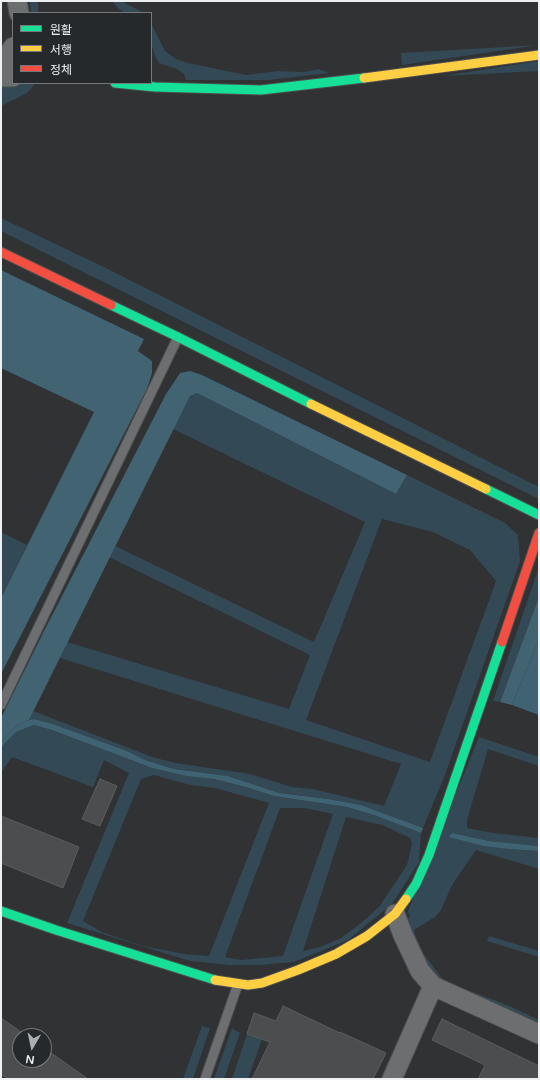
<!DOCTYPE html>
<html>
<head>
<meta charset="utf-8">
<style>
  body { margin:0 }
  #map { position:relative; width:540px; height:1080px; overflow:hidden; background:#303234; font-family:"Varela Round","Noto Sans KR",sans-serif }
  canvas { display:block }
  .frame { position:absolute; inset:0; border:2px solid #eef1f2; pointer-events:none }
  .legend { position:absolute; left:12px; top:12px; width:140px; height:72px; box-sizing:border-box; background:#25292b; border:1px solid #75797b; margin:0; padding:5px 7px; list-style:none; font-size:12px; color:#eef1f2 }
  .legend li { display:flex; align-items:center; gap:8px; height:20px }
  .legend b { width:20px; border:1px solid #75797b }
  .north { position:absolute; left:12px; top:1028px; width:40px; height:40px; box-sizing:border-box; background:#25292b; border:1px solid #75797b; border-radius:50%; rotate:189deg; font-size:11px; font-weight:700; line-height:16px; text-align:center; color:#eef1f2 }
  .north::after { content:''; display:block; margin:auto; width:14px; height:18px; background:#acaeb0; clip-path:polygon(50% 0,100% 100%,50% 72%,0 100%) }
</style>
</head>
<body>
<div id="map">
<canvas width="540" height="1080"></canvas>
<div class="frame"></div>
<ul class="legend">
<li><b style="height:5px;background:#16e098"></b>원활</li>
<li><b style="height:5px;background:#ffcf43"></b>서행</li>
<li><b style="height:5px;background:#f24e42"></b>정체</li>
</ul>
<div class="north">N</div>
</div>
<script>
const c = document.querySelector('canvas').getContext('2d');
c.lineJoin = 'round';
function paint(path, color) { c.fillStyle = color; c.fill(path, 'evenodd'); }
const toPath = rows => new Path2D(rows.map(r => 'M' + r).join(''));
function strokePath(path, color, width, dash) { c.strokeStyle = color; c.lineWidth = width; c.lineCap = dash ? 'butt' : 'round'; c.setLineDash(dash || []); c.stroke(path); }
const green = toPath([
  [30,1,38,1,38,13,31,13],
  [112,1,121,1,144,13,125,13,118,8],
  [151,23,165,51,176,59,188,63,246,75,278,71,304,72,319,69,329,73,269,80,186,80,184,74,177,69,159,63,156,58,151,44],
  [539,45,402,65,401,53],
  [539,61,539,71,442,76],
  [13,83,36,83,27,93,1,106,1,85],
  [1,218,106,268,539,487,539,499,1,231],
  [197,393,396,494,407,475,505,523,518,535,520,561,445,775,423,828,361,805,328,799,279,793,228,776,174,769,145,760,127,751,53,724,34,719,29,720,33,711,155,758,176,763,250,774,292,787,313,789,384,806,401,764,60,658,67,642,289,709,310,655,109,557,115,546,314,642,365,522,173,429,190,396],
  [382,519,433,532,470,550,496,581,430,762,306,720],
  [1,532,27,545,1,598],
  [539,567,539,597,500,702,493,701],
  [34,725,52,730,152,768,186,776,213,779,249,788,274,796,347,807,374,815,421,833,419,862,392,904,348,940,294,962,260,965,229,965,190,961,67,923,129,773,104,760,93,787,12,757,1,772,1,749,4,744,16,732],
  [154,775,190,785,215,788,269,803,209,956,184,954,143,946,102,932,83,921,141,779],
  [280,808,304,808,333,814,283,956,241,960,225,957],
  [346,817,382,825,410,838,412,844,407,865,379,907,360,924,341,938,320,947,303,951],
  [479,737,539,757,539,766,488,749,467,820,467,828,493,833,539,838,539,846,489,841,452,833,450,837,508,849,539,851,539,869,476,850,452,885,441,910,435,917,414,930,416,937,423,953,444,981,507,1005,539,1020,539,1029,442,985,413,947,407,920,410,917,408,911],
  [489,936,539,951,539,957,487,941],
  [202,1026,210,1028,193,1079,183,1079],
  [232,1028,240,1033,224,1079,214,1079],
  [247,1034,262,1039,248,1079,232,1079]
]);
const forest = toPath([
  [1,270,144,339,138,351,152,361,152,373,147,389,1,674,1,598,94,412,1,368],
  [190,371,202,375,407,475,396,494,197,393,190,396,29,720,16,726,1,742,1,718,44,631,166,394,180,373],
  [539,597,539,639,512,705,500,702]
]);
const water = toPath([
  [539,639,539,715,512,705],
  [34,719,53,724,127,751,145,760,174,769,228,776,279,793,328,799,361,805,423,828,421,833,374,815,347,807,274,796,249,788,214,779,186,776,152,768,52,730,34,725,16,732,4,744,1,749,1,742,16,726,29,720],
  [452,833,489,841,539,846,539,851,508,849,484,846,449,837]
]);
const building = toPath([
  [100,779,117,786,100,826,82,819,100,779],
  [1,816,79,847,63,888,1,863,1,816],
  [283,1006,340,1033,340,1032,386,1053,373,1079,252,1079,270,1042,247,1034,254,1013,276,1021,283,1006],
  [1,1018,27,1036,20,1036,20,1060,44,1060,44,1048,88,1079,8,1079,1,1074,1,1018],
  [442,1019,539,1066,539,1079,478,1079,485,1065,432,1040,442,1019]
]);
const lane = toPath([
  [1,705,178,337],
  [205,1079,238,984]
]);
const street = toPath([
  [17,1,19,13],
  [1,66,13,47],
  [1,77,13,77],
  [395,914,403,935,420,971,433,986,539,1034],
  [392,1079,433,986]
]);
const fast = toPath([
  [115,83,155,87,261,90,364,78],
  [111,305,178,337,311,404],
  [486,489,539,515],
  [406,899,416,884,429,855,502,642],
  [1,911,56,930,215,980]
]);
const slow = toPath([
  [364,78,539,55],
  [311,404,486,489],
  [215,980,248,985,262,983,298,970,336,954,367,936,395,914,406,899]
]);
const jam = toPath([
  [1,252,111,305],
  [502,642,539,533]
]);
paint(green, '#334955');
paint(forest, '#426372');
paint(water, '#406374');
paint(building, '#4b4d4f');
strokePath(building, '#5b5c5e', 1);
strokePath(lane, '#4c4e4f', 11);
strokePath(street, '#4c4e4f', 21);
strokePath(fast, '#4c4e4f', 11);
strokePath(slow, '#4c4e4f', 11);
strokePath(jam, '#4c4e4f', 11);
strokePath(lane, '#6c6e6f', 9);
strokePath(street, '#6c6e6f', 19);
strokePath(fast, '#16e098', 9);
strokePath(slow, '#ffcf43', 9);
strokePath(jam, '#f24e42', 9);
</script>
</body>
</html>
